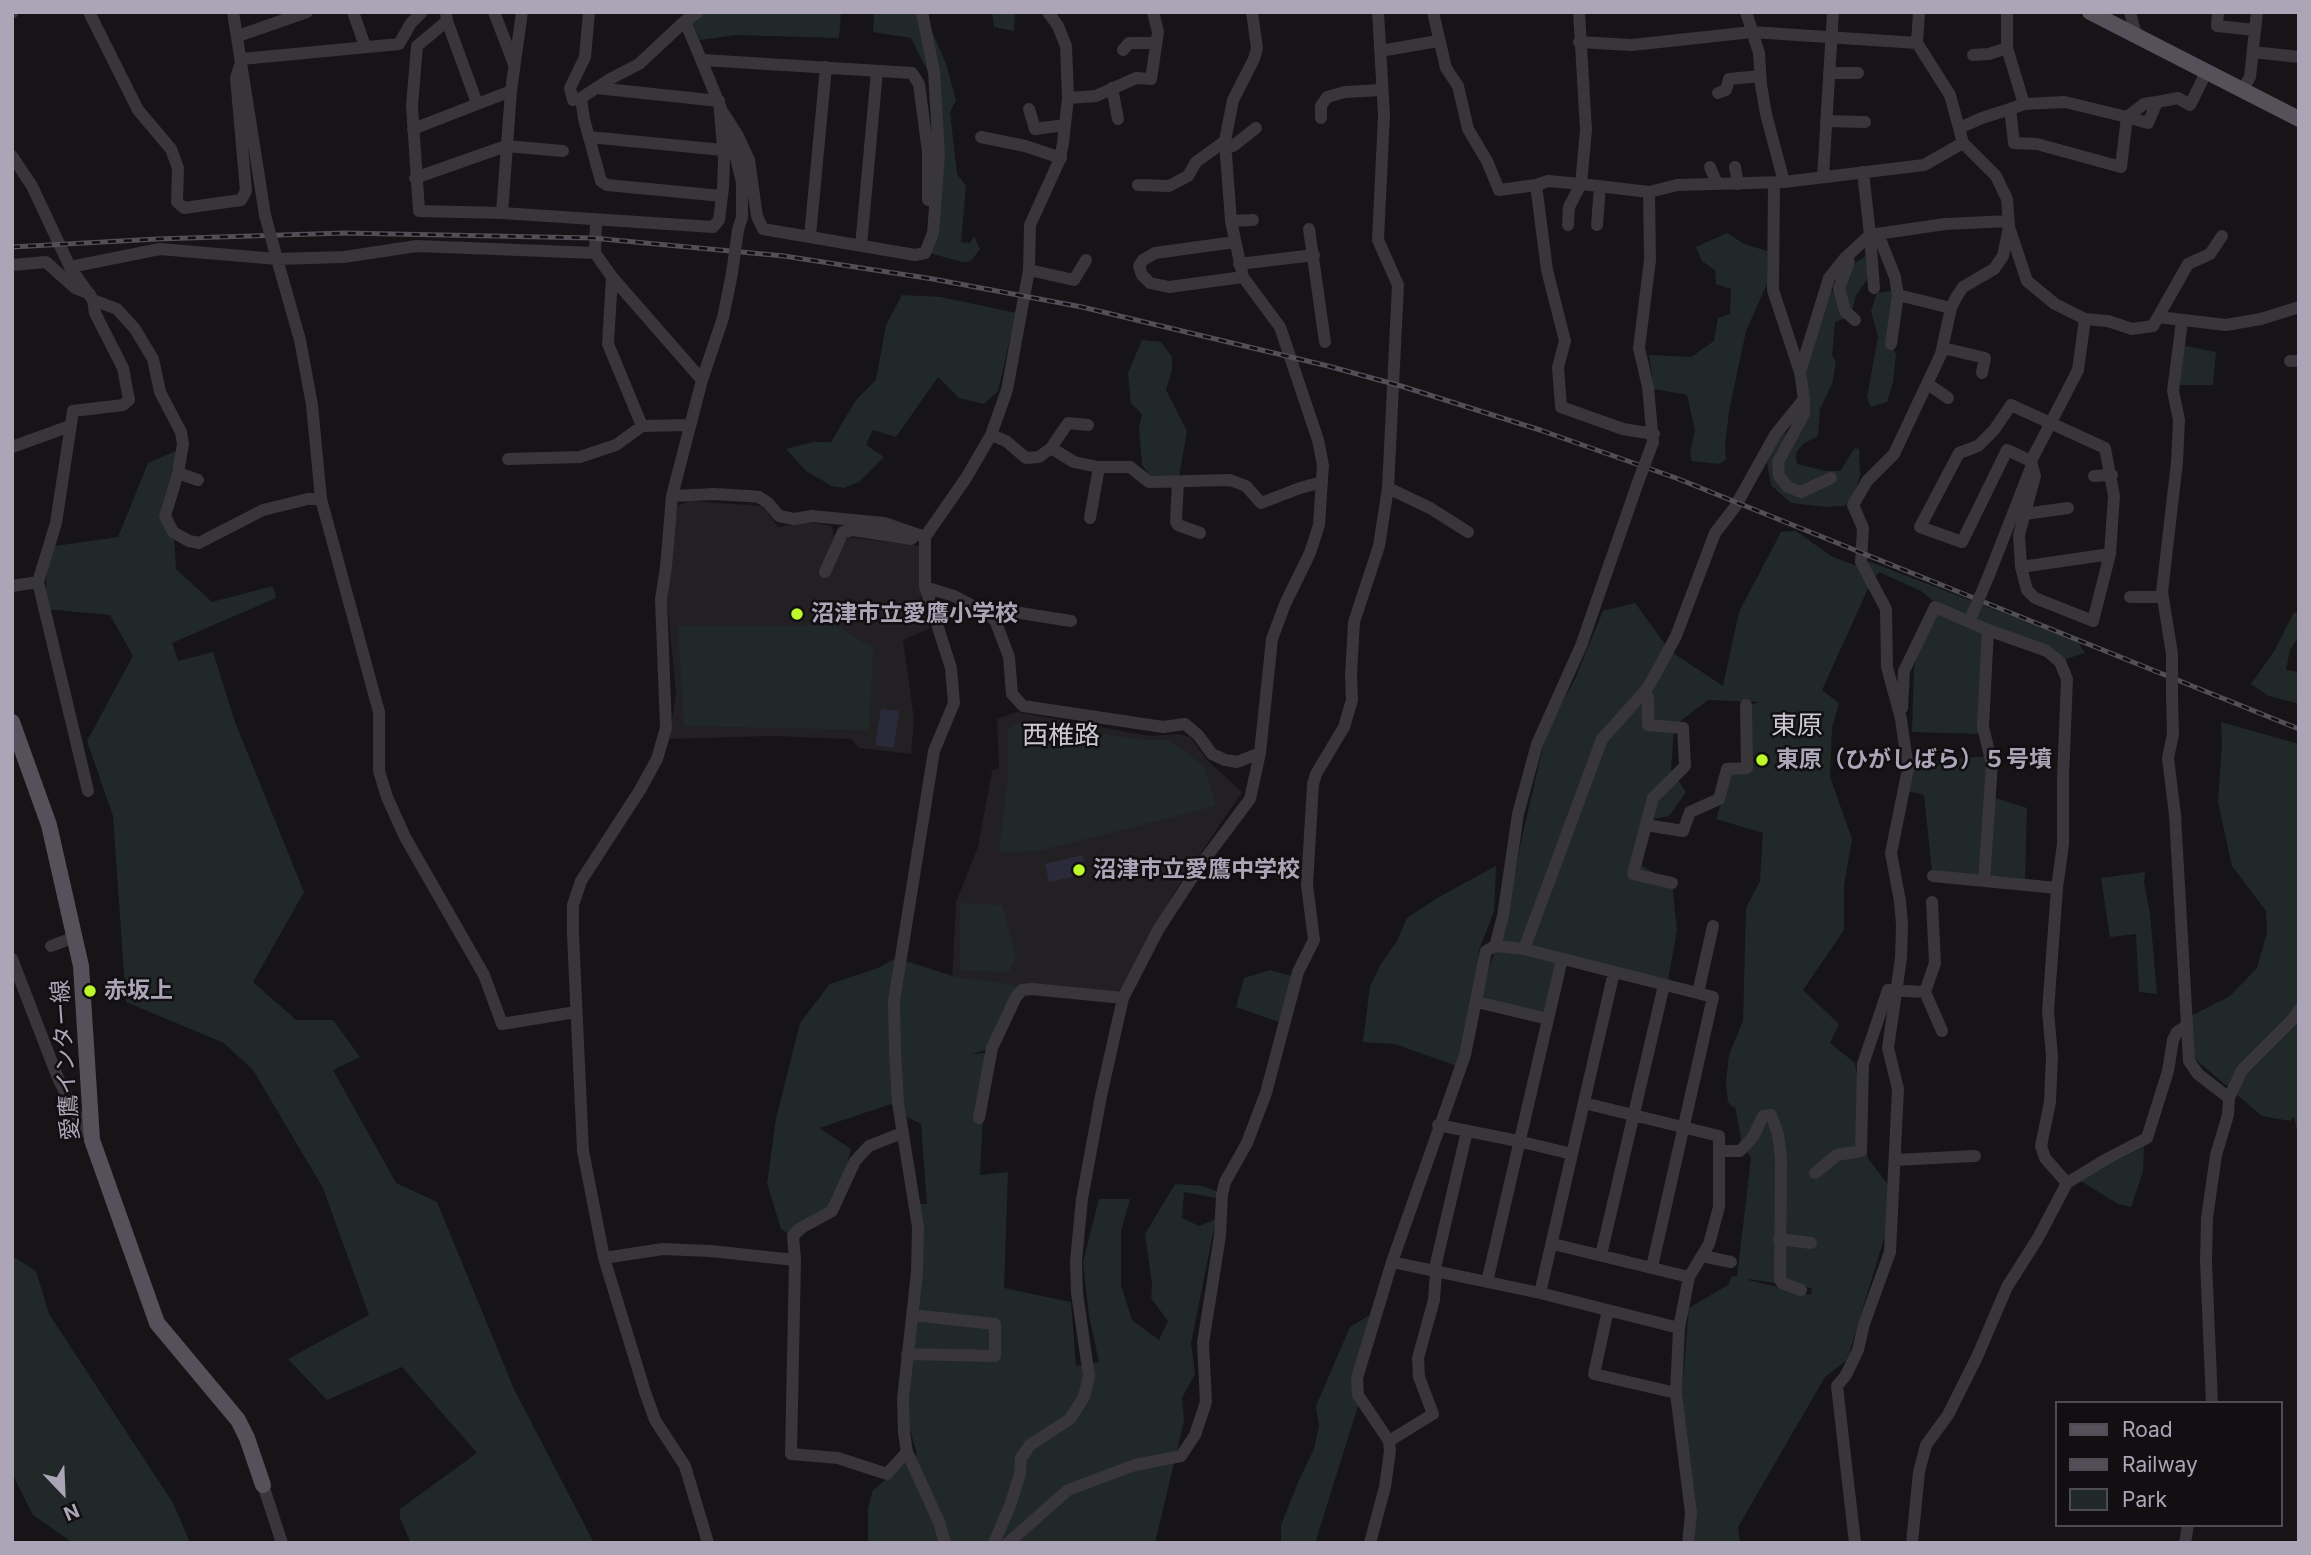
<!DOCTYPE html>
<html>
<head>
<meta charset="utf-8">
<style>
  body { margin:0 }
  #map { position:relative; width:2311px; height:1555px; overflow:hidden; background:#161416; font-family:Inter,sans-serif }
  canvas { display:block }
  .frame { position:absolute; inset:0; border:14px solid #aba5b7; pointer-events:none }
  .legend { position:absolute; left:2055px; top:1401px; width:228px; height:126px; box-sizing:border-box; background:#110f11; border:2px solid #4f4b53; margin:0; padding:9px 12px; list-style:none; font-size:21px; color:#aba5b7 }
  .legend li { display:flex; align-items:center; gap:14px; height:35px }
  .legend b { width:35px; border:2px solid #4f4b53 }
  .north { position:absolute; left:28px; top:1457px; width:70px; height:70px; -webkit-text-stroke:5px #110f11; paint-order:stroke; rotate:157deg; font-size:19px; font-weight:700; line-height:28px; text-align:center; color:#aba5b7 }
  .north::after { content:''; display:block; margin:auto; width:24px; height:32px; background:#aba5b7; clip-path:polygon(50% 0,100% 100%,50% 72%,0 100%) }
</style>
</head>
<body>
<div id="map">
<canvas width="2311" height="1555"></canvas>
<div class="frame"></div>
<ul class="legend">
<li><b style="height:9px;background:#55515b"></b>Road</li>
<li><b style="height:9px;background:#514e57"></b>Railway</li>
<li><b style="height:19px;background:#202927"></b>Park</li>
</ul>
<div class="north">N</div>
</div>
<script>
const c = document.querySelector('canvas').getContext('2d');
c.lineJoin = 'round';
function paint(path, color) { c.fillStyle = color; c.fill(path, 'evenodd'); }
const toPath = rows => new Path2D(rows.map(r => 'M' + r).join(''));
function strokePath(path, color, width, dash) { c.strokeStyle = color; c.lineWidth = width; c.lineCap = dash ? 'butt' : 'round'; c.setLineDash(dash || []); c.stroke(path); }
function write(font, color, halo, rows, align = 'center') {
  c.font = font + ' Inter,"Noto Sans JP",sans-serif'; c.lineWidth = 5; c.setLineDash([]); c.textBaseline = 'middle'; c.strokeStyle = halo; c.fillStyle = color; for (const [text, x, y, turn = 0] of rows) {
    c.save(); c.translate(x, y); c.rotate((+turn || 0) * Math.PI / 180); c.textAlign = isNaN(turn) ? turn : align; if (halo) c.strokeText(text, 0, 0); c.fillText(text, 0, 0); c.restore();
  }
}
const built = toPath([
  [689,501,762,506,778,527,808,522,832,526,834,539,846,540,848,537,920,546,921,599,930,628,903,640,914,719,911,754,859,748,851,739,771,736,669,739,676,694,667,599,676,506],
  [1016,712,1150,736,1179,734,1190,737,1206,759,1242,792,1173,894,1119,994,952,980,956,902,978,847,992,771,999,768,997,719]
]);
const green = toPath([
  [707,12,841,12,839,38,735,35,700,40,692,22],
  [874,12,924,12,946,64,956,100,950,112,957,174,966,186,961,242,970,243,974,236,980,249,971,261,963,262,929,253,938,92,911,38,873,32],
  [992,12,1015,12,1014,31,994,27],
  [1727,233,1744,244,1767,251,1767,284,1746,331,1729,411,1725,446,1726,460,1719,464,1692,461,1690,453,1695,430,1687,395,1654,389,1649,355,1691,357,1714,341,1718,318,1730,314,1731,289,1716,284,1715,270,1702,261,1696,247],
  [1866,256,1868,278,1856,295,1851,316,1835,322,1832,355,1836,362,1832,384,1820,409,1818,436,1803,444,1797,451,1796,458,1797,464,1826,471,1840,471,1855,448,1859,449,1860,476,1855,491,1850,502,1844,506,1826,507,1791,503,1771,485,1767,463,1777,439,1795,427,1803,372,1827,294,1843,285,1856,262],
  [1890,291,1898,295,1890,344,1896,354,1893,382,1887,402,1871,407,1867,397,1878,337,1871,311,1877,293],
  [902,295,941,297,1016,313,998,391,984,404,959,398,938,377,896,437,873,430,866,445,884,457,859,482,844,488,832,486,806,471,786,449,813,442,831,442,856,400,876,380,886,325],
  [1142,340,1161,342,1172,357,1172,370,1166,390,1187,431,1179,477,1150,476,1142,465,1139,428,1142,414,1131,403,1128,373],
  [2181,345,2216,352,2213,385,2178,385],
  [178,450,160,512,174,537,176,569,212,602,273,586,276,598,172,643,178,661,213,652,235,722,304,892,253,982,296,1020,333,1020,360,1057,333,1070,396,1183,437,1202,514,1389,594,1543,411,1543,400,1518,400,1509,477,1453,402,1367,327,1400,288,1359,369,1315,323,1188,253,1070,224,1043,126,1002,113,816,87,741,133,656,110,615,45,609,48,547,118,537,148,463],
  [1796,531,1831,556,1864,569,1871,582,1822,690,1839,703,1832,728,1830,777,1852,839,1844,885,1844,930,1803,990,1839,1024,1830,1043,1855,1063,1858,1082,1856,1101,1868,1158,1888,1185,1889,1222,1847,1360,1825,1377,1738,1527,1740,1543,1690,1543,1682,1391,1689,1308,1728,1285,1732,1276,1737,1277,1751,1158,1742,1144,1735,1106,1732,1107,1728,1102,1726,1082,1729,1055,1743,1021,1746,908,1760,881,1763,833,1716,819,1732,772,1750,769,1747,706,1760,702,1708,700,1674,726,1671,770,1686,792,1669,816,1655,819,1654,801,1637,863,1672,883,1677,930,1668,980,1562,959,1547,1016,1478,998,1508,915,1520,846,1546,733,1575,679,1603,611,1635,603,1670,651,1723,686,1739,612,1781,532],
  [1747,1279,1812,1288,1811,1295,1748,1280],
  [1863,559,2078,642,2085,653,2063,660,1936,603,1921,591,1879,572,1872,580],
  [1934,608,1987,629,1980,734,1912,732,1914,667],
  [2294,612,2299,615,2299,636,2290,650,2286,670,2299,672,2299,704,2269,696,2251,684,2275,650],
  [835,625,873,648,869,730,684,726,678,626],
  [1022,721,1143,740,1169,740,1204,766,1216,806,1038,851,999,852,1008,776,1008,729],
  [2221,722,2299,744,2299,1138,2294,1117,2290,1121,2262,1116,2194,1058,2191,1016,2230,996,2257,968,2267,933,2266,911,2232,866,2218,802,2222,744],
  [1986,756,1992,797,2027,808,2025,880,1932,872,1924,795,1904,790,1907,763],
  [1496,866,1494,911,1479,950,1476,1004,1460,1063,1454,1065,1395,1044,1363,1042,1370,986,1381,964,1397,941,1407,918,1439,897],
  [2145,872,2144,882,2150,914,2157,994,2139,992,2136,934,2110,937,2101,878],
  [960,903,1002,905,1016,956,1009,972,960,970],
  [896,958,956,977,1024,986,986,1050,971,1054,986,1053,980,1175,1008,1172,1004,1288,1071,1302,1076,1366,1099,1362,1089,1316,1083,1262,1099,1199,1130,1199,1121,1231,1121,1285,1132,1320,1159,1340,1168,1321,1151,1298,1152,1284,1145,1234,1175,1184,1203,1186,1218,1192,1216,1198,1184,1192,1182,1218,1199,1226,1216,1219,1191,1343,1195,1374,1182,1398,1184,1421,1155,1543,868,1543,868,1508,873,1490,917,1454,908,1423,918,1204,927,1204,921,1124,899,1113,891,1104,819,1128,851,1149,838,1202,798,1240,781,1229,767,1183,776,1119,800,1023,830,984,878,968],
  [1270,970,1291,976,1282,1023,1236,1007,1244,978],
  [2144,1147,2143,1172,2131,1207,2118,1204,2079,1180],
  [12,1256,36,1271,49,1314,173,1503,189,1540,188,1543,73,1543,33,1515,12,1473],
  [1370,1315,1358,1385,1359,1403,1315,1543,1281,1543,1281,1525,1299,1480,1314,1449,1319,1426,1316,1406,1350,1327]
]);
const water = toPath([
  [881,709,899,711,894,748,875,745],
  [1082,855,1087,874,1049,882,1045,864]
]);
const minor = toPath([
  [89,12,138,110,171,149,178,168,177,202,184,208,241,200,246,191,236,78,242,59,399,44,411,23,422,12],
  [233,12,265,215],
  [353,12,365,46],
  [446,12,447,21,477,103],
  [494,12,514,64],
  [522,12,511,91,502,213,713,227,719,220,723,188,724,159,719,101,596,88],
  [698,12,685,21,639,64,610,79,581,98,584,119,601,181,607,185,722,196],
  [1433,12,1446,68,1458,86,1468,129,1487,161,1499,190,1536,185,1548,181,1581,184,1569,207,1568,225],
  [1579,12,1586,130,1581,184,1649,192,1650,260,1639,348,1648,387,1653,442],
  [1746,12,1759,53,1761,85,1766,114,1784,182],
  [2007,12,2007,48,2024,104,2010,109,2014,143,2037,144,2121,167,2127,117,2148,123,2157,102,2178,98,2190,105,2207,71],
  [2130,12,2136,35],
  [2218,12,2217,26,2255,30],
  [12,13,13,12],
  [447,21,417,46,412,106,419,211,502,213],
  [685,21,721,108],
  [238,36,307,12],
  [1579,42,1632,45,1752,32,1917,43],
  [1123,50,1129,43,1156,43],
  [1380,51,1438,41],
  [2253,52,2299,57],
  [1973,55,1989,54,2007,48],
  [703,60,912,73,919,84,928,152,928,200],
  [1829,73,1858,73],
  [1112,88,1118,119],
  [2243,89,2250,77,2257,12],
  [1718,93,1726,90,1729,79,1760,76],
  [581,98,573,100,570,88,585,57,589,12],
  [1068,98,1096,96,1136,78,1151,79,1158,32,1153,12],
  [2024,104,2065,102,2127,117,2144,104,2157,102],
  [1029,109,1035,129,1065,125],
  [722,111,738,136,749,160,757,216,763,229,915,255,925,253,933,233,939,155,934,72,922,12],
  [1321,118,1321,106,1327,97,1345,92,1381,90],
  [1826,121,1865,122],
  [1959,128,1982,118,2010,109],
  [413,129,511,91],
  [589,137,723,150],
  [981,137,1025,146,1061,158],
  [731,138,742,182,742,217,738,230],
  [1224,148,1233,146,1256,128],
  [12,156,32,186,70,267,93,300,117,309,135,329,153,359,160,392,181,432,183,444,178,473,165,516,173,532,189,541,199,543,263,510,308,499,321,499],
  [1710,167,1717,184],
  [1735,167,1738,184],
  [1823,177,1833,12],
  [415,178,506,146,563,151],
  [1138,185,1169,186,1188,176,1196,162,1225,141],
  [1536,185,1547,270,1565,341,1558,367,1561,407,1623,429,1654,434],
  [1649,192,1677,185,1784,182,1924,165,1963,143],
  [596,220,595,253,612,277,702,380],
  [1231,221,1253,220],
  [1597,225,1600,186],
  [2009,227,2027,281,2055,304,2085,319,2108,321,2132,329,2153,326,2158,317,2226,325,2261,319,2299,307],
  [1309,229,1325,342],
  [1878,234,1895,277,1898,295,1951,308],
  [810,236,826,67],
  [1235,242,1155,253,1143,260,1139,266,1142,275,1150,283,1169,287,1243,277],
  [861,246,877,71],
  [1846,258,1849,262,1839,288,1845,311,1855,320],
  [277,259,300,340,312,405,321,499,379,712,379,771,387,797,405,837,484,975,502,1024,576,1012],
  [1239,264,1314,255],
  [12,265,46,262,75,288,90,294],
  [70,267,160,249,277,259,344,257,417,246,595,253],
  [1029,270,1074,280,1086,260],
  [612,277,608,344,642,426],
  [1874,288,1870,235,1945,224,2009,221],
  [2158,317,2188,264,2210,254,2222,236],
  [1891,344,1898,295],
  [1943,348,1985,358,1982,373],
  [2290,361,2299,361],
  [1800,372,1829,278,1845,258,1870,235,1863,172],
  [1928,384,1948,398],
  [1804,399,1804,414,1778,462,1779,476,1788,487,1801,492,1831,478],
  [991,435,1006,441,1026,458,1039,457,1051,448,1074,462,1098,467,1130,467,1149,482,1230,480,1246,486,1261,503,1300,488,1322,482],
  [12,447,70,426],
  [1051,448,1068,423,1088,425],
  [508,459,580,457,616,445,642,426,690,425],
  [2031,461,2007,450,1962,542,1920,527,1959,453,1978,446,1994,430,2011,405,2105,448,2114,496,2110,554,2093,621,2035,598,2027,590,2021,567,2019,535,2035,476,2032,465],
  [178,473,198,480],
  [2094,476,2112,475],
  [1178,481,1176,522,1178,525,1200,533],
  [1388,488,1430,508,1468,532],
  [672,496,714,494,749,496,759,497,768,503,779,516,794,519,812,516,884,523,925,537],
  [2025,514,2068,508],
  [1090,518,1099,467],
  [2021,567,2110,554],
  [825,572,843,532,853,530,911,539,913,537],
  [1989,575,2032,465,2031,461,2078,370,2085,319],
  [12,586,38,582],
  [925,587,954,596,975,607,995,620,1009,657,1012,694,1023,706,1163,727,1185,724,1198,735,1212,754,1225,760,1237,762,1260,753],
  [2130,597,2163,597],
  [995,620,1001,610,1071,621],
  [2172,654,2162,592,2177,462,2179,420,2173,391,2182,321],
  [1643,693,1648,697,1648,725,1683,728,1685,766,1653,798,1633,874,1672,883],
  [2172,697,2173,734,2168,758,2175,815,2189,1061,2198,1074,2229,1098],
  [1902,708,1904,671,1935,607,1988,630,2047,651,2060,662,2067,679,2063,778,2063,844,2057,888,2048,1011,2052,1056,2050,1102,2041,1146,2045,1158,2067,1183],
  [88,791,38,582,56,523,73,411,123,405,129,400,123,368,95,313,93,300],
  [1646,825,1683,831,1690,812,1719,799,1727,769,1747,768,1746,705],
  [1933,876,2057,888],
  [1984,881,1992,764,1983,727,1988,630],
  [51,946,75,937],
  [1495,946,1503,916,1518,814,1537,744,1581,646,1637,485],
  [1524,949,1602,739,1646,690,1655,675,1676,636,1715,533,1735,507,1775,435,1804,399,1800,372,1773,290,1774,183],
  [12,959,58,1078,76,1114,92,1140],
  [1925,992,1935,963,1932,902],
  [1698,993,1713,926],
  [1477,1002,1548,1019],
  [1584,1103,1719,1136,1719,1207,1709,1244,1689,1277],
  [979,1118,992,1048,1016,997,1022,990,1032,989,1123,998],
  [1438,1125,1518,1141,1572,1154],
  [1719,1151,1740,1151,1753,1137,1763,1116,1771,1115,1778,1134,1781,1159,1780,1280,1782,1283,1801,1290],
  [1895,1160,1975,1156],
  [1815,1173,1837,1155,1861,1151,1863,1064,1888,990,1925,992,1942,1031],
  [1779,1239,1811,1243],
  [1553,1244,1689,1277,1679,1328,1676,1393,1691,1513,1688,1543],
  [1601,1255,1664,985],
  [1702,1256,1731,1262],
  [604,1258,663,1249,710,1251,795,1260,791,1454,838,1458,887,1474,907,1452],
  [795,1260,793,1236,799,1229,832,1211,855,1161,869,1146,902,1133],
  [1392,1262,1540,1293,1679,1328],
  [1434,1272,1467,1131],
  [1487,1282,1562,959],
  [1540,1293,1614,972],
  [1608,1310,1594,1374,1676,1393],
  [907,1354,995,1356,995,1324,912,1315],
  [2212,1403,2206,1262,2207,1218,2216,1155,2228,1115,2229,1098,2242,1070,2293,1019,2299,1010],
  [1389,1441,1433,1414,1419,1377,1418,1358,1434,1300,1436,1272],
  [263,1485,282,1543],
  [708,1543,685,1466,655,1420,645,1392,604,1258,583,1151,573,935,573,905,581,881,640,790,657,759,666,728,661,599,666,567,672,496,702,380,723,318,732,273],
  [945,1543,939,1522,907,1452,904,1433,903,1399,917,1272,918,1227,898,1103,895,1051,894,1001,934,751,954,703,951,668,925,587,925,537,966,478,991,435,1007,390,1029,270,1030,225,1060,159,1063,143,1068,98,1066,46,1058,26,1048,12],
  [994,1543,1011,1503,1020,1474,1021,1458,1030,1445,1070,1419,1084,1397,1089,1376,1077,1293,1076,1261,1082,1199,1101,1096,1123,998,1158,930,1199,867,1250,799,1260,753,1272,639,1285,604,1310,553,1319,525,1323,465,1318,440,1280,327,1243,277,1231,221,1225,141,1233,100,1254,59,1257,48,1252,12],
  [1008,1543,1068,1490,1135,1465,1181,1456,1195,1435,1206,1402,1203,1343,1220,1236,1222,1195,1225,1182,1247,1143,1266,1093,1298,972,1314,940,1307,885,1313,784,1316,774,1344,727,1352,700,1351,675,1354,622,1379,546,1388,488,1398,285,1378,240,1384,115,1378,12],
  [1370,1543,1385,1487,1390,1451,1389,1441,1358,1395,1357,1378,1392,1262,1465,1055,1486,951,1495,946,1524,949,1713,997,1652,1267],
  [1855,1543,1837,1386,1846,1375,1858,1350,1864,1324,1890,1252,1898,1089,1888,1048,1901,958,1902,925,1900,901,1891,853,1908,769,1901,719,1887,667,1886,609,1861,562,1863,528,1853,505,1867,481,1894,454,1941,354,1951,308,1957,296,1963,287,1994,269,2003,256,2009,227,2007,199,1996,176,1963,143,1950,95,1917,43,1919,12],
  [1912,1543,1919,1472,1926,1445,1948,1415,1977,1357,2007,1287,2038,1238,2067,1183,2103,1161,2147,1138,2168,1071,2173,1040,2177,1032,2185,1027],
  [2185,1543,2188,1525]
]);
const major = toPath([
  [2090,12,2299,119],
  [12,722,49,825,81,966,92,1140,157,1323,238,1420,247,1438,263,1485]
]);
const rail = toPath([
  [12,247,157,239,344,233,592,238,784,256,933,279,1082,307,1328,366,1401,386,1540,430,1676,478,2299,729]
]);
const minorBridge = toPath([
  [265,215,277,259],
  [732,273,738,230],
  [1637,485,1653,442],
  [1972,615,1989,575],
  [2172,654,2172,697]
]);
const markers = [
  [797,614,7,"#bcfa29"],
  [1762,760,7,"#bcfa29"],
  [1079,870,7,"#bcfa29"],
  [90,991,7,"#bcfa29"]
];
const poiNames = [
  ["沼津市立愛鷹小学校",811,614],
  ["東原（ひがしばら）５号墳",1776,760],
  ["沼津市立愛鷹中学校",1093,870],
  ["赤坂上",104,991]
];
const streetNames = [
  ["愛鷹インター線",66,1060,-94]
];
const quarterNames = [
  ["東原",1797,726],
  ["西椎路",1061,736]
];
paint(built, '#222023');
paint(green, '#202927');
paint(water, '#2b2a3b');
strokePath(minor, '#38353b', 12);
strokePath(major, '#55515b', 16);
strokePath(rail, '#514e57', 5);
strokePath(rail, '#110f11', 2.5, [8]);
strokePath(minorBridge, '#38353b', 12);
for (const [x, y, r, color] of markers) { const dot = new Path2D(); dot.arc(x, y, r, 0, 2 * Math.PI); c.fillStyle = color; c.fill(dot); strokePath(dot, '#110f11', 2.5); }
write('bold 23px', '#aba5b7', '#110f11', poiNames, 'left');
write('23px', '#aba5b7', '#110f11', streetNames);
write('26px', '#cbc7d3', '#110f11', quarterNames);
</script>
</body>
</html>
